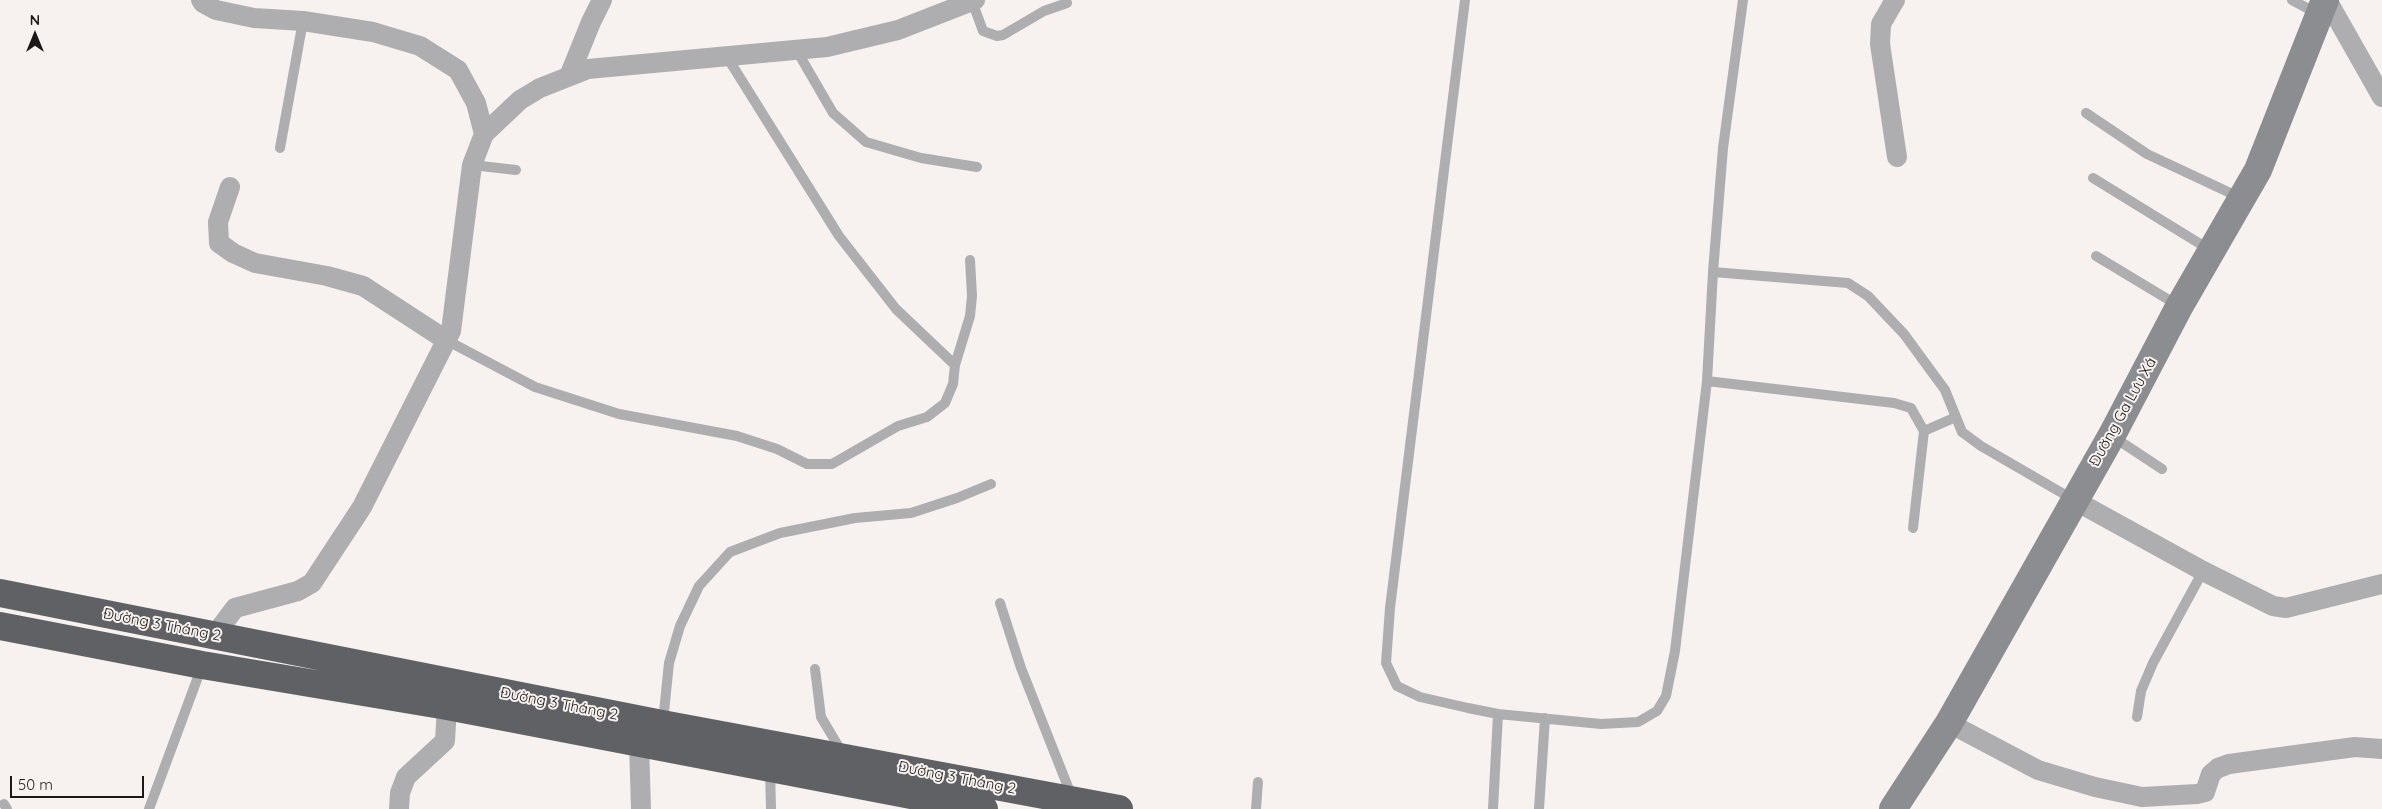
<!DOCTYPE html>
<html>
<head>
<meta charset="utf-8">
<style>
  body { margin:0 }
  #map { position:relative; width:2382px; height:809px; overflow:hidden; background:#f7f2ef; font-family:Quicksand,sans-serif }
  canvas { display:block }
  .north { position:absolute; left:10px; top:10px; width:50px; height:50px; -webkit-text-stroke:4px #f7f2ef; paint-order:stroke; rotate:0deg; font-size:14px; font-weight:700; line-height:20px; text-align:center; color:#1b1918 }
  .north::after { content:''; display:block; margin:auto; width:18px; height:22px; background:#1b1918; clip-path:polygon(50% 0,100% 100%,50% 72%,0 100%) }
  .scale { position:absolute; left:10px; top:776px; width:134px; height:22px; box-sizing:border-box; border:2px solid #1b1918; border-top:0; padding-left:6px; font-size:15px; line-height:18px; white-space:nowrap; color:#1b1918; -webkit-text-stroke:4px #f7f2ef; paint-order:stroke }
</style>
</head>
<body>
<div id="map">
<canvas width="2382" height="809"></canvas>
<div class="north">N</div>
<div class="scale">50 m</div>
</div>
<script>
const c = document.querySelector('canvas').getContext('2d');
c.lineJoin = 'round';
const toPath = rows => new Path2D(rows.map(r => 'M' + r).join(''));
function strokePath(path, color, width, dash) { c.strokeStyle = color; c.lineWidth = width; c.lineCap = dash ? 'butt' : 'round'; c.setLineDash(dash || []); c.stroke(path); }
function write(font, color, halo, rows, align = 'center') {
  c.font = font + ' Quicksand,sans-serif'; c.lineWidth = 4; c.setLineDash([]); c.textBaseline = 'middle'; c.strokeStyle = halo; c.fillStyle = color; for (const [text, x, y, turn = 0] of rows) {
    c.save(); c.translate(x, y); c.rotate((+turn || 0) * Math.PI / 180); c.textAlign = isNaN(turn) ? turn : align; if (halo) c.strokeText(text, 0, 0); c.fillText(text, 0, 0); c.restore();
  }
}
const lane = toPath([
  [1465,0,1390,608,1386,663,1397,686,1420,697,1468,708,1498,714,1601,724,1638,722,1657,711,1666,696,1675,651,1707,381,1713,272,1848,283,1868,296,1904,334,1945,390,1962,432,1981,446,2074,500],
  [2292,0,2318,14],
  [972,1,983,31,997,36,1003,35,1044,11,1067,3],
  [797,51,833,113,866,142,921,158,977,167],
  [727,57,839,236,896,309,955,365],
  [2086,113,2147,154,2241,198],
  [280,148,303,21],
  [472,165,516,170],
  [2093,178,2210,250],
  [2096,256,2179,306],
  [1713,272,1723,148,1743,0],
  [446,340,535,387,619,414,737,436,777,449,807,464,832,464,898,426,927,417,945,403,953,384,955,365,970,316,972,296,970,260],
  [1707,381,1894,403,1911,408,1924,431,1913,528],
  [1924,431,1956,417],
  [2112,436,2162,469],
  [1000,603,1021,668,1072,797],
  [815,669,821,717,843,754],
  [2137,717,2141,691,2153,663,2203,571],
  [663,722,669,663,680,626,699,586,730,552,780,533,855,518,911,513,957,498,991,484],
  [770,769,771,809],
  [4,804,7,809],
  [149,809,202,666],
  [1256,809,1258,782],
  [1493,809,1498,714],
  [1539,809,1545,718]
]);
const street = toPath([
  [201,0,203,3,216,10,254,18,303,21,373,32,420,46,458,70,476,103,484,134],
  [1895,0,1881,24,1880,44,1897,157],
  [2327,0,2382,97],
  [570,74,591,22,602,0],
  [230,187,218,222,219,243,233,253,255,263,327,276,363,286,446,340],
  [2074,500,2203,571,2273,606,2286,608,2382,584],
  [214,636,235,608,298,591,312,583,362,507,451,331,472,165,484,134,520,100,540,88,588,69,827,47,898,30,975,0],
  [1949,723,2038,770,2095,787,2142,797,2197,794,2205,792,2211,774,2218,768,2229,764,2355,747,2382,749],
  [639,743,641,809],
  [399,809,400,793,406,777,445,741,447,706]
]);
const secondary = toPath([
  [1893,809,1949,723,2112,435,2179,307,2258,170,2325,0]
]);
const highway = toPath([
  [0,593,662,724,1119,809],
  [0,626,202,665,447,706,984,809]
]);
const streetNames = [
  ["Đường Ga Lưu Xá",2123,412,-61],
  ["Đường 3 Tháng 2",162,625,11],
  ["Đường 3 Tháng 2",559,704,11],
  ["Đường 3 Tháng 2",957,778,11]
];
strokePath(lane, '#aeaeb0', 10);
strokePath(street, '#aeaeb0', 20);
strokePath(secondary, '#8c8d90', 28);
strokePath(highway, '#606165', 28);
write('15px', '#1b1918', '#f7f2ef', streetNames);
</script>
</body>
</html>
